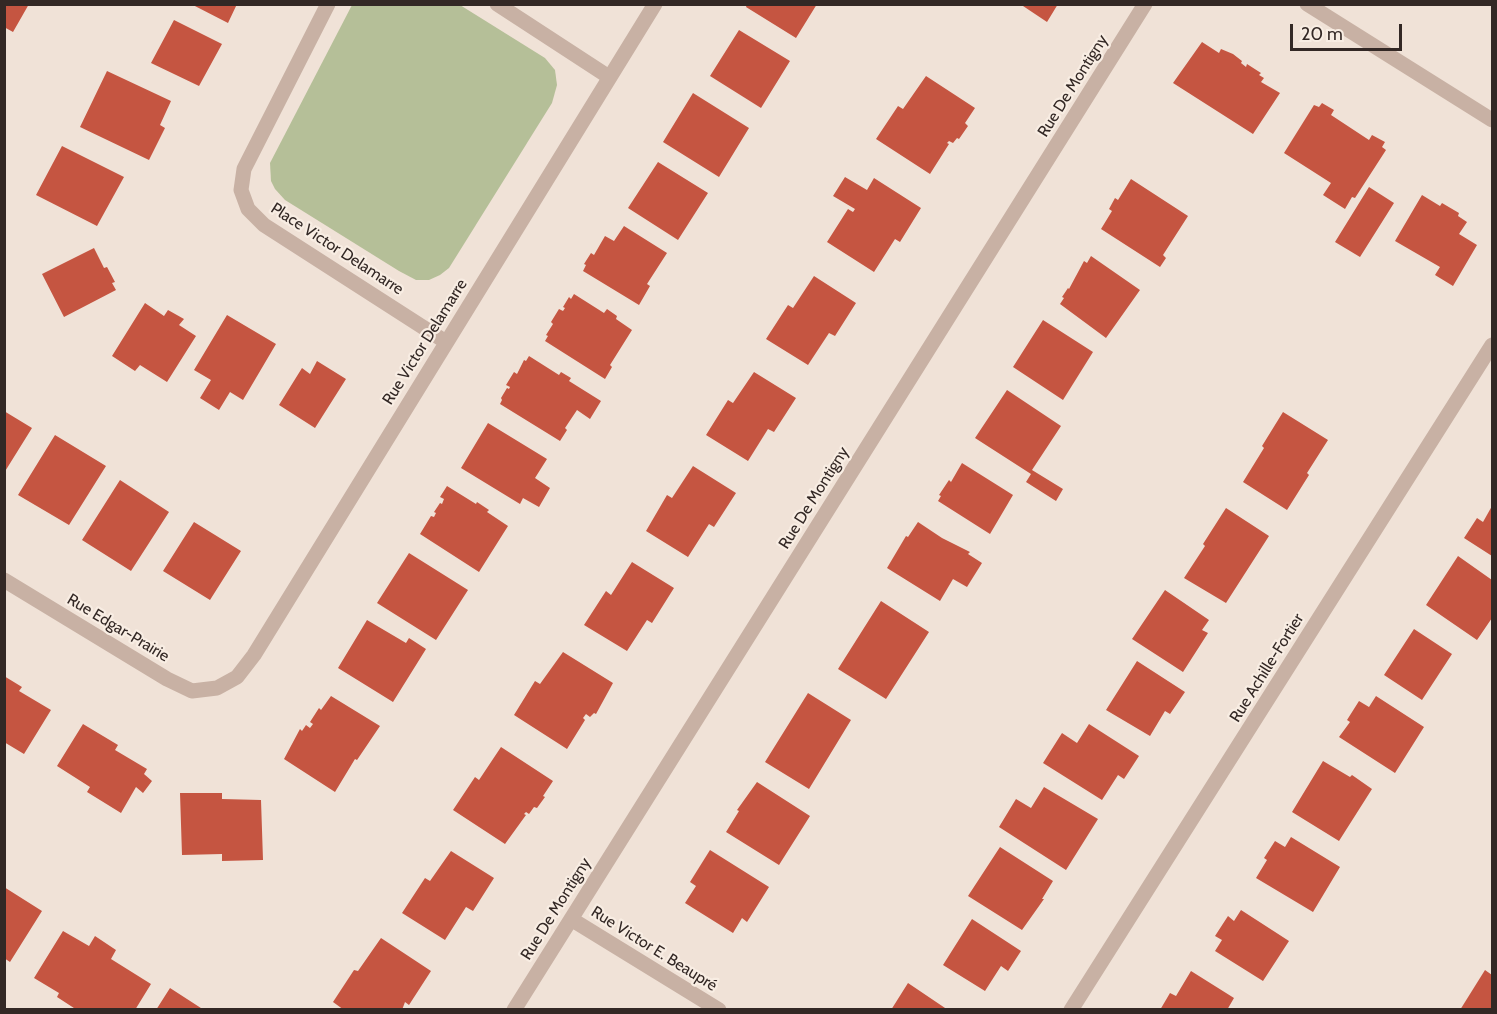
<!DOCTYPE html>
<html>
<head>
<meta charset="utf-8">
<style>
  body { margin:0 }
  #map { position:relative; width:1497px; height:1014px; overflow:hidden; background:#f0e2d7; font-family:Cabin,sans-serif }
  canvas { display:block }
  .frame { position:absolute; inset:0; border:6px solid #332825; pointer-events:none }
  .scale { position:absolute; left:1290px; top:24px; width:112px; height:27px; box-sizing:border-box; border:3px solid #332825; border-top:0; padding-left:8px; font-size:18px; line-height:21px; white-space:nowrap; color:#332825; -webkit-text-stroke:4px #f8ede3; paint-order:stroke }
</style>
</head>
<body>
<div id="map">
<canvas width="1497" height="1014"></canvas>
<div class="frame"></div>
<div class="scale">20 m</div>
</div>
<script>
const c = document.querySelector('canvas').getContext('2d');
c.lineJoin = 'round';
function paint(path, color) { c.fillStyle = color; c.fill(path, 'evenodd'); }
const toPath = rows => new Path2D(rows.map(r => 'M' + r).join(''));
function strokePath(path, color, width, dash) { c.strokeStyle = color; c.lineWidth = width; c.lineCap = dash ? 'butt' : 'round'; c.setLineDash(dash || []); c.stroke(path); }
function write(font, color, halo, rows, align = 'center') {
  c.font = font + ' Cabin,sans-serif'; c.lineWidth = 4.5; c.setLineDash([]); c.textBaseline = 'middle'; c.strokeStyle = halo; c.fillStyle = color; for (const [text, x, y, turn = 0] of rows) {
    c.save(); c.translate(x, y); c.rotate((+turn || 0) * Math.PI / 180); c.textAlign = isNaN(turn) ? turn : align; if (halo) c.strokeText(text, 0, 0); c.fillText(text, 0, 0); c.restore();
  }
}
const green = toPath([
  [352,5,460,5,545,58,555,70,557,85,552,103,449,268,440,275,429,280,416,280,399,271,285,200,275,189,271,181,270,163]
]);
const building = toPath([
  [4,4,29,4,13,32,4,27],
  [191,4,237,4,228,23],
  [747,4,817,4,796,38,746,7],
  [1020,4,1058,4,1047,22],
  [174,20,222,44,199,86,151,63],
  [739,30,790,61,761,108,710,76],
  [1202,42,1219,53,1221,49,1233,54,1242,61,1241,63,1246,67,1247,64,1261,73,1259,75,1264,78,1261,82,1280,93,1253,134,1173,83],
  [107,71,171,101,160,125,165,128,149,160,80,127],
  [926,76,975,108,965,123,968,126,959,139,957,138,953,143,949,141,947,143,949,144,930,174,876,139,898,106,903,109],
  [693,93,749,128,719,177,663,142],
  [1322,103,1334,110,1331,115,1369,140,1372,135,1385,142,1382,147,1386,150,1355,198,1352,197,1345,209,1323,195,1331,183,1284,153,1314,105,1319,107],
  [62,146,124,177,97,226,36,195],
  [658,162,708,193,678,240,628,208],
  [845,177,867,190,874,178,921,208,900,242,895,239,874,272,827,242,848,209,853,212,855,209,833,196],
  [1131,179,1188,216,1163,255,1166,258,1160,267,1101,229,1112,211,1109,209,1115,198,1118,200],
  [1369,187,1394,203,1360,257,1335,242],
  [1422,195,1440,206,1442,203,1459,213,1458,216,1467,222,1459,234,1477,245,1453,286,1435,275,1440,267,1395,241],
  [624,226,667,253,647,284,650,286,639,305,583,271,586,265,584,264,591,253,594,255,605,236,614,241],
  [94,248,104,268,107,267,115,282,112,283,116,290,64,317,42,274],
  [1091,256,1140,290,1106,338,1060,304,1064,298,1062,297,1068,288,1069,289,1084,261,1087,263],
  [814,276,856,303,835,336,829,333,808,365,766,339,788,305,793,308],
  [574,294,604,313,607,309,617,316,616,319,632,330,610,365,612,367,605,379,545,341,548,336,546,335,553,324,551,322,559,309,563,311,565,308,563,307,569,297,571,299],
  [145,303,164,316,168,310,184,319,179,325,196,336,167,382,140,365,135,371,112,356],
  [227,315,276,344,243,400,230,392,219,410,200,398,211,380,194,370],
  [1043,320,1093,352,1063,400,1013,367],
  [529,356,559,375,561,372,571,378,569,381,601,401,590,419,577,410,565,428,567,430,560,441,500,404,502,400,501,398,507,388,509,389,510,387,506,385,514,372,517,374,524,360,526,361],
  [317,361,346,379,315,428,279,405,302,368,310,374],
  [754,372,796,398,774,432,768,429,748,461,706,435,728,400,733,403],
  [1007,390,1061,426,1032,470,1063,489,1056,501,1026,482,1031,474,975,438],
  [4,411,32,428,4,473],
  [1283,412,1328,440,1307,473,1309,475,1287,510,1243,482,1264,448,1262,446],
  [488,423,547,459,535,478,550,488,539,507,523,498,520,504,461,468],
  [55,435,106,466,69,525,18,495],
  [962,463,1013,495,990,534,938,501,941,496,939,495,949,480,951,482],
  [693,466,736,493,714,527,709,524,688,557,646,531,667,495,672,498],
  [120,480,169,512,131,571,82,540],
  [447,486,476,504,477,502,489,510,487,512,508,526,479,572,420,534,431,516,434,517,436,513,434,512,440,503,442,504,444,499,440,497],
  [1492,506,1492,556,1464,538,1477,518,1483,522],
  [1226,508,1269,536,1226,603,1184,578,1205,546,1203,544],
  [194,522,241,551,210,600,163,571],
  [918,522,942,538,970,552,968,554,982,563,967,587,953,579,940,601,887,568,906,536,908,537],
  [409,553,468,590,436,640,377,603],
  [1458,556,1492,580,1492,618,1477,640,1426,605],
  [632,562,674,588,652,623,647,620,627,651,584,625,606,591,611,595],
  [1165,590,1209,620,1202,630,1208,633,1183,672,1132,639],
  [881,601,929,632,886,699,838,669],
  [367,620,406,643,409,638,426,649,393,702,338,668],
  [1414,629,1452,654,1422,700,1384,675],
  [563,652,613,683,596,714,594,713,590,717,586,714,583,718,585,720,567,749,514,715,535,681,540,684],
  [1137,661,1185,692,1170,714,1165,711,1150,736,1106,710],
  [4,676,22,687,19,691,51,710,24,754,4,742],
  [808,693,851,720,809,789,765,762],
  [331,696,380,726,357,760,355,759,335,792,284,759,300,729,302,731,306,725,310,728,313,724,310,722,319,708,321,710],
  [1376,696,1424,727,1395,773,1339,737,1350,722,1347,720,1359,701,1369,707],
  [83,724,118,745,115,750,147,769,144,774,152,781,143,793,136,787,121,813,87,792,90,787,57,766],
  [1089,724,1139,756,1124,779,1118,775,1102,800,1043,763,1062,733,1077,743],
  [501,747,553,781,543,796,545,797,537,808,534,807,529,814,526,812,524,814,526,815,505,844,453,810,475,777,479,780],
  [1323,761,1350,777,1352,775,1372,789,1339,841,1292,812],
  [757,782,810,816,779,865,726,832,739,811,737,810],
  [1044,787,1098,819,1066,870,999,827,1016,799,1031,808],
  [180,793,222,793,222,799,261,800,263,860,222,861,222,854,182,855],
  [1291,837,1340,867,1313,912,1256,878,1267,860,1264,858,1275,841,1285,847],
  [1000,847,1053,881,1042,899,1044,899,1022,930,968,896],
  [710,850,769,887,747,922,742,918,733,933,685,903,696,886,690,882],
  [451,851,494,878,473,911,466,907,445,940,402,913,425,878,430,881],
  [4,887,42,911,10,962,4,958],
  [1241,910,1289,941,1263,981,1215,951,1222,940,1215,936,1228,916,1234,921],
  [972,919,1021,951,1008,971,1001,966,985,991,943,965],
  [63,931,89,946,95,936,116,950,111,959,151,984,135,1010,77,1010,57,997,59,993,34,978],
  [381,938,431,971,409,1005,405,1002,402,1010,344,1010,333,1002,354,970,358,971],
  [1485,970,1492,975,1492,1010,1460,1010],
  [1191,971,1234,998,1227,1010,1160,1010,1170,993,1176,996],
  [908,983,948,1010,891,1010],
  [170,988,204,1010,156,1010]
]);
const street = toPath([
  [328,4,244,169,241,190,248,209,264,225,446,342],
  [497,4,609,77],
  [1307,4,1492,120],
  [4,580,167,679,192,691,217,688,237,677,254,655,655,4],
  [571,919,719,1010],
  [514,1010,1145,4],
  [1071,1010,1492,345]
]);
const streetNames = [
  ["Rue De Montigny",1073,86,-58],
  ["Place Victor Delamarre",337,249,33],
  ["Rue Victor Delamarre",425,342,-58],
  ["Rue De Montigny",814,498,-58],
  ["Rue Edgar-Prairie",118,628,31],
  ["Rue Achille-Fortier",1267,668,-58],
  ["Rue De Montigny",556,909,-58],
  ["Rue Victor E. Beaupré",654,949,32]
];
paint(green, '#b5bf98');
paint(building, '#c55541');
strokePath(street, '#c8b1a4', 15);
write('16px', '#332825', '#f8ede3', streetNames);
</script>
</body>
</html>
